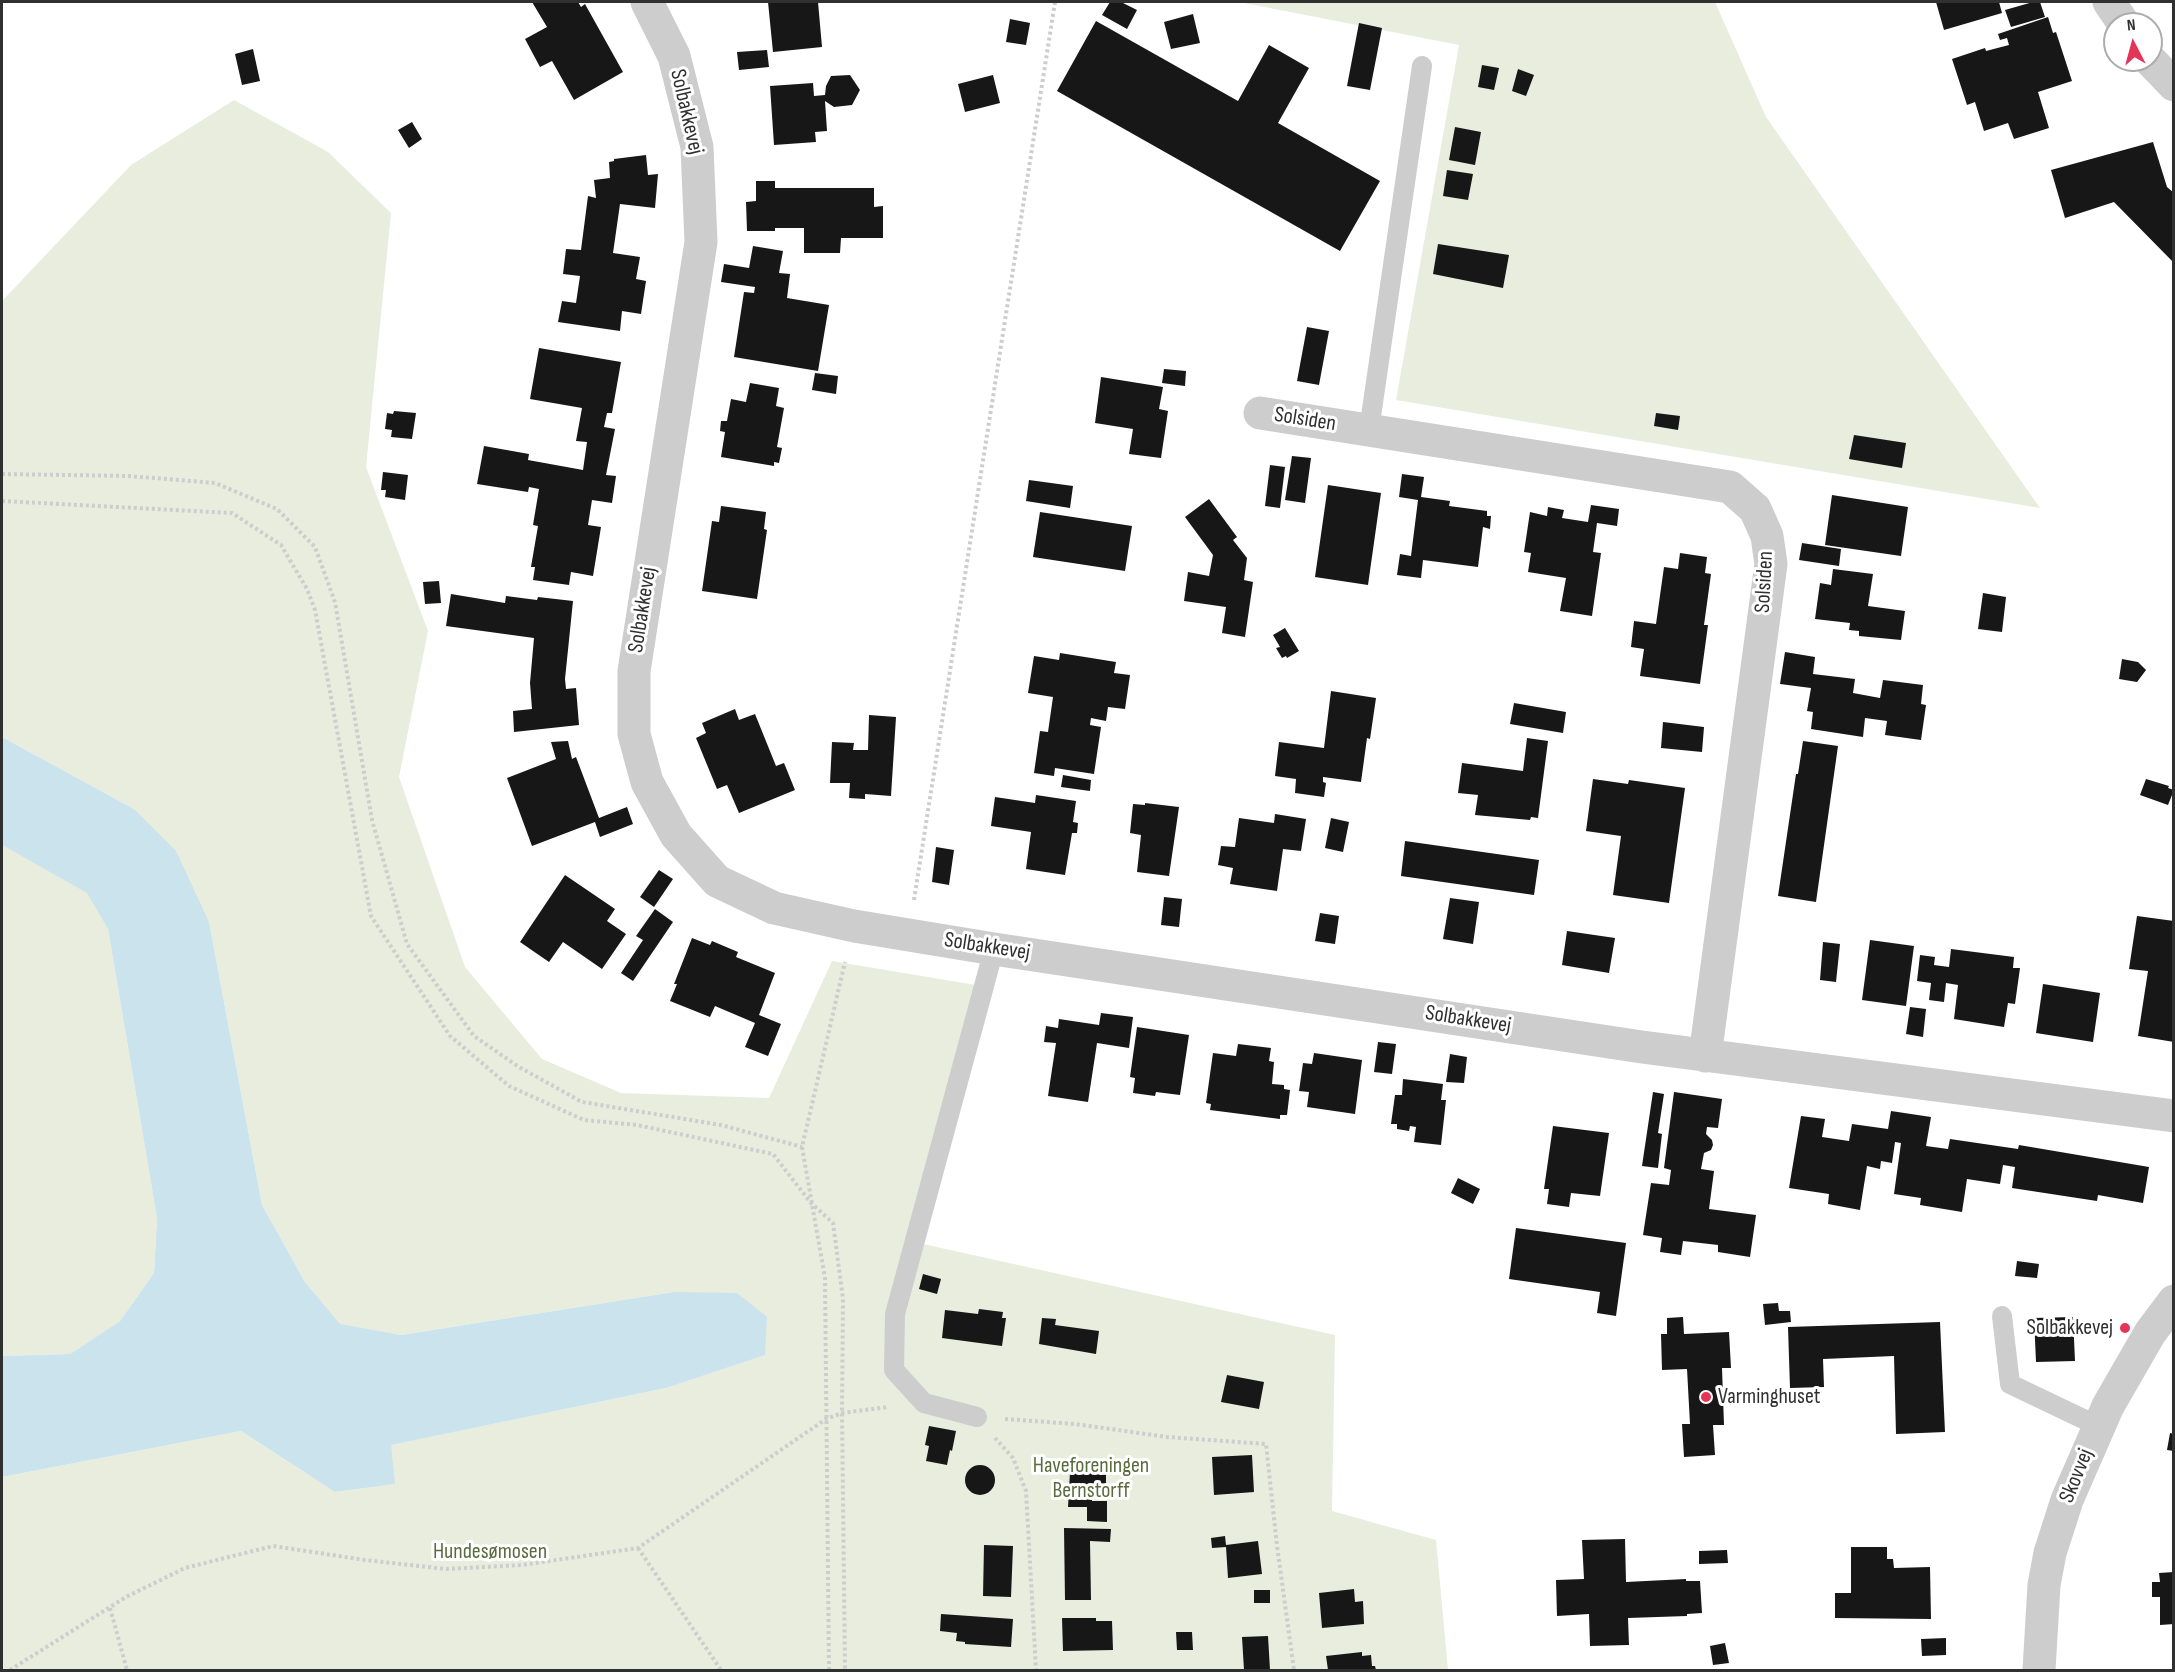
<!DOCTYPE html>
<html>
<head>
<meta charset="utf-8">
<style>
  body { margin:0 }
  #map { position:relative; width:2175px; height:1672px; overflow:hidden; background:#fff; font-family:"Sofia Sans Condensed",sans-serif }
  canvas { display:block }
  .frame { position:absolute; inset:0; border:3px solid #303030; pointer-events:none }
  .north { position:absolute; left:2103px; top:12px; width:60px; height:60px; box-sizing:border-box; background:#fff; border:2px solid #acacac; border-radius:50%; rotate:354deg; font-size:16px; font-weight:700; line-height:24px; text-align:center; color:#303030 }
  .north::after { content:''; display:block; margin:auto; width:21px; height:27px; background:#e43557; clip-path:polygon(50% 0,100% 100%,50% 72%,0 100%) }
</style>
</head>
<body>
<div id="map">
<canvas width="2175" height="1672"></canvas>
<div class="frame"></div>
<div class="north">N</div>
</div>
<script>
const c = document.querySelector('canvas').getContext('2d');
c.lineJoin = 'round';
function paint(path, color) { c.fillStyle = color; c.fill(path, 'evenodd'); }
const toPath = rows => new Path2D(rows.map(r => 'M' + r).join(''));
function strokePath(path, color, width, dash) { c.strokeStyle = color; c.lineWidth = width; c.lineCap = dash ? 'butt' : 'round'; c.setLineDash(dash || []); c.stroke(path); }
function write(font, color, halo, rows, align = 'center') {
  c.font = font + ' "Sofia Sans Condensed",sans-serif'; c.lineWidth = 6; c.setLineDash([]); c.textBaseline = 'middle'; c.strokeStyle = halo; c.fillStyle = color; for (const [text, x, y, turn = 0] of rows) {
    c.save(); c.translate(x, y); c.rotate((+turn || 0) * Math.PI / 180); c.textAlign = isNaN(turn) ? turn : align; if (halo) c.strokeText(text, 0, 0); c.fillText(text, 0, 0); c.restore();
  }
}
const green = toPath([
  [1239,2,1715,2,1766,117,2040,508,1396,400,1459,45],
  [234,100,328,152,391,213,366,467,428,631,399,777,465,967,542,1059,621,1093,769,1098,832,961,994,988,923,1244,1335,1335,1332,1511,1436,1540,1448,1670,2,1670,2,1477,241,1431,335,1492,394,1484,390,1445,666,1388,764,1355,767,1317,674,1292,401,1335,340,1325,305,1282,262,1205,209,922,134,809,2,737,2,301,131,165],
  [2,845,88,893,108,929,157,1218,154,1273,120,1321,70,1354,2,1356]
]);
const water = toPath([
  [2,737,134,809,176,851,209,922,262,1205,305,1282,340,1324,401,1335,674,1292,737,1293,767,1317,765,1355,666,1388,391,1445,395,1484,335,1492,241,1431,2,1477,2,1356,70,1354,120,1321,154,1273,157,1218,108,929,87,893,2,845]
]);
const building = toPath([
  [532,2,578,2,581,7,585,4,623,72,574,100,552,61,540,67,525,39,547,27],
  [768,2,818,2,822,47,773,52],
  [1110,2,1121,2,1137,10,1127,29,1102,15],
  [1936,2,1999,2,2002,13,1944,30],
  [2033,2,2040,2,2045,17,2011,27,2005,10],
  [1193,14,1200,43,1171,49,1164,22],
  [2048,17,2053,33,2056,32,2072,81,2038,92,2049,128,2014,139,2008,123,1984,131,1975,102,1967,105,1952,59,1985,48,1986,51,2009,45,2007,38,2000,40,1998,34],
  [1010,19,1030,23,1026,45,1006,42],
  [1096,21,1238,101,1269,45,1309,68,1278,123,1380,181,1340,251,1057,91],
  [1359,23,1382,28,1370,90,1347,86],
  [253,49,260,81,242,85,235,54],
  [767,50,769,67,739,70,737,52],
  [1482,65,1499,68,1494,90,1478,87],
  [1518,69,1534,75,1526,96,1512,91],
  [850,75,860,90,852,105,834,107,825,101,827,131,815,132,816,142,774,145,770,86,813,83,814,96,825,95,826,86,831,76],
  [993,75,1000,103,965,112,958,84],
  [412,122,422,139,409,148,398,130],
  [1455,127,1481,132,1475,165,1449,160],
  [2153,142,2167,187,2174,193,2174,263,2114,202,2065,218,2051,170],
  [646,155,648,175,658,174,655,208,620,204,613,253,640,257,636,279,646,281,641,314,622,311,620,331,558,322,562,301,576,303,580,276,563,274,566,249,581,250,588,196,596,198,594,180,610,178,609,162,614,161,614,159],
  [1447,170,1473,174,1468,200,1443,196],
  [756,181,775,181,775,188,874,188,874,207,883,206,883,238,841,238,840,253,804,253,804,228,775,228,775,231,747,231,746,202,756,201],
  [1438,244,1509,255,1503,288,1433,274],
  [753,246,783,251,779,273,790,274,787,298,829,305,818,371,734,357,744,292,754,293,755,287,721,282,724,264,749,268],
  [1307,327,1329,331,1319,385,1297,381],
  [539,348,621,362,612,413,607,413,604,427,615,429,606,475,616,476,612,503,592,500,588,525,601,527,593,576,571,572,569,585,533,580,535,567,531,567,538,526,533,525,539,489,529,487,528,492,477,484,484,446,529,454,528,460,583,470,587,442,576,441,582,408,530,399],
  [1164,369,1186,371,1185,386,1162,383],
  [815,373,838,376,836,394,812,390],
  [1101,377,1163,387,1159,409,1168,411,1161,458,1129,454,1133,429,1095,423],
  [750,383,779,388,776,406,784,408,777,447,782,448,779,463,774,462,774,466,721,457,725,432,720,431,721,421,727,421,731,399,746,402],
  [394,411,416,413,412,439,391,437,392,430,385,429,387,413,393,414],
  [1656,413,1680,416,1678,430,1654,426],
  [1854,435,1906,443,1902,468,1849,459],
  [1292,456,1311,458,1305,503,1285,500],
  [1270,465,1285,467,1280,508,1265,506],
  [383,472,408,475,405,500,385,497,386,490,381,490],
  [1402,474,1424,477,1421,497,1450,501,1449,506,1487,511,1487,516,1491,516,1490,529,1483,527,1478,567,1423,560,1421,578,1397,575,1400,554,1411,556,1418,500,1399,497],
  [1029,480,1073,486,1070,508,1026,501],
  [1328,485,1381,493,1368,585,1315,577],
  [1832,495,1908,507,1901,556,1825,545],
  [1209,499,1237,537,1233,540,1247,558,1244,580,1253,582,1245,637,1222,633,1226,607,1184,601,1188,572,1209,576,1213,555,1185,517],
  [1591,505,1619,509,1617,526,1597,523,1593,552,1601,553,1592,616,1560,611,1566,578,1528,572,1531,553,1524,552,1530,512,1547,516,1548,507,1564,510,1562,518,1588,522],
  [721,506,766,512,764,529,767,530,757,599,702,591,712,521,719,522],
  [1040,512,1132,526,1125,571,1033,557],
  [1802,543,1841,549,1839,566,1799,560],
  [1680,553,1707,557,1705,573,1711,574,1704,625,1708,625,1700,684,1640,676,1644,649,1631,647,1634,621,1656,624,1664,567,1678,569],
  [1833,569,1873,574,1868,606,1905,611,1901,640,1859,636,1859,631,1849,630,1850,623,1815,619,1820,583,1831,585],
  [439,581,441,603,425,604,423,582],
  [1983,593,2006,597,2002,632,1978,629],
  [451,594,505,603,506,596,537,600,538,597,573,601,565,679,566,689,576,688,579,725,514,732,513,711,532,709,530,683,534,638,446,626],
  [1285,628,1299,651,1287,658,1286,656,1282,658,1276,648,1280,647,1273,635],
  [1785,652,1815,657,1813,674,1855,679,1853,693,1880,698,1883,680,1923,685,1921,704,1926,705,1921,740,1885,735,1887,721,1865,718,1863,737,1811,729,1813,712,1807,711,1811,688,1780,684],
  [1060,653,1116,662,1114,673,1130,675,1125,709,1108,707,1106,721,1091,718,1090,725,1101,727,1094,774,1055,768,1054,776,1034,773,1040,731,1048,732,1053,697,1028,693,1034,656,1059,660],
  [2122,659,2138,662,2146,670,2137,682,2119,679],
  [1331,691,1376,698,1370,739,1367,738,1361,782,1323,777,1323,782,1326,783,1324,797,1295,793,1296,779,1275,776,1279,742,1324,748],
  [1514,703,1566,712,1563,733,1510,724],
  [735,709,739,720,755,714,776,766,784,763,795,790,739,813,727,785,717,789,696,738,706,733,702,723],
  [869,715,896,717,891,796,865,794,865,799,849,798,850,783,830,783,832,742,854,743,853,750,868,750],
  [1663,722,1704,727,1702,752,1661,748],
  [1527,738,1548,741,1538,818,1531,817,1530,820,1475,815,1478,795,1458,793,1462,763,1523,771],
  [568,741,572,759,576,757,599,818,627,807,633,824,600,837,595,822,532,846,507,778,556,759,551,742],
  [1803,741,1838,746,1816,902,1778,896,1796,774,1798,774],
  [1063,775,1091,780,1090,791,1061,787],
  [1593,779,1628,784,1629,780,1685,788,1669,903,1613,895,1621,836,1586,831],
  [2146,779,2169,786,2168,788,2174,790,2168,805,2140,795],
  [1036,795,1076,801,1073,822,1078,823,1077,833,1072,833,1065,875,1026,869,1031,832,991,826,995,797,1035,803],
  [1145,803,1179,807,1169,876,1137,872,1141,835,1130,833,1133,804,1145,805],
  [1275,814,1306,819,1301,851,1283,849,1277,891,1230,884,1233,868,1218,865,1221,846,1235,847,1239,818,1274,823],
  [1331,818,1349,822,1343,852,1325,848],
  [1405,841,1539,860,1534,895,1401,876],
  [936,847,954,850,949,885,932,882],
  [659,870,673,879,654,907,640,897],
  [565,875,615,909,607,921,626,934,602,969,563,942,549,962,520,942],
  [1164,897,1182,899,1179,927,1161,925],
  [1450,898,1479,902,1473,944,1443,939],
  [655,909,673,922,633,981,621,973,643,940,636,936],
  [1320,913,1339,916,1335,944,1315,941],
  [2137,916,2174,921,2174,1042,2138,1036,2148,971,2129,969],
  [1567,931,1615,938,1609,973,1562,965],
  [692,938,710,945,712,941,738,952,736,957,775,973,759,1015,781,1024,768,1056,745,1047,755,1023,715,1006,710,1017,670,1001,677,984,674,984],
  [1870,940,1914,946,1906,1006,1862,1000],
  [1823,942,1840,944,1836,982,1820,980],
  [1951,949,2014,957,2013,968,2020,968,2015,1004,2008,1003,2004,1027,1954,1019,1958,985,1946,983,1944,1002,1929,1000,1931,983,1917,981,1920,955,1935,957,1934,965,1949,967],
  [2043,984,2100,993,2093,1042,2036,1033],
  [1910,1007,1926,1009,1923,1037,1906,1034],
  [1101,1013,1133,1017,1129,1048,1097,1043,1088,1102,1048,1096,1056,1043,1044,1042,1046,1026,1058,1028,1059,1019,1099,1025],
  [1137,1027,1189,1035,1180,1095,1156,1092,1155,1096,1133,1093,1135,1078,1130,1077],
  [1378,1042,1396,1044,1392,1074,1374,1072],
  [1238,1044,1271,1048,1269,1061,1274,1062,1272,1084,1284,1085,1284,1089,1290,1090,1287,1115,1280,1115,1280,1119,1210,1110,1211,1104,1206,1103,1213,1053,1236,1056],
  [1314,1053,1362,1060,1355,1114,1307,1107,1309,1092,1299,1091,1303,1063,1312,1064],
  [1450,1054,1467,1057,1464,1083,1446,1082],
  [1403,1079,1443,1084,1441,1100,1446,1100,1441,1145,1414,1142,1416,1127,1410,1126,1409,1131,1397,1129,1397,1124,1391,1124,1395,1095,1402,1095],
  [1653,1092,1664,1094,1658,1133,1662,1134,1658,1168,1642,1166],
  [1674,1092,1722,1099,1718,1128,1707,1127,1706,1134,1712,1140,1713,1145,1711,1150,1704,1153,1701,1169,1714,1171,1709,1209,1756,1215,1750,1257,1718,1252,1718,1245,1683,1241,1681,1255,1660,1252,1662,1238,1643,1235,1651,1183,1669,1185,1671,1170,1664,1168],
  [1891,1111,1931,1117,1926,1146,1948,1149,1950,1139,2018,1149,2019,1145,2149,1167,2143,1203,2098,1195,2097,1201,2012,1188,2015,1167,2003,1165,2000,1184,1967,1179,1962,1212,1920,1205,1921,1198,1894,1194,1901,1143,1895,1142,1892,1163,1881,1161,1880,1169,1867,1166,1860,1210,1828,1204,1829,1194,1789,1188,1801,1116,1825,1119,1822,1137,1849,1141,1852,1124,1888,1129],
  [1553,1126,1609,1133,1600,1196,1571,1193,1569,1207,1547,1204,1549,1189,1544,1189],
  [1458,1178,1480,1189,1473,1204,1451,1193],
  [1516,1228,1626,1243,1616,1316,1597,1313,1600,1292,1509,1279],
  [2017,1261,2039,1264,2037,1278,2015,1276],
  [923,1274,941,1279,937,1294,919,1289],
  [1778,1303,1779,1311,1790,1311,1791,1322,1765,1325,1763,1304],
  [979,1309,1003,1312,1002,1318,1006,1318,1002,1346,942,1338,945,1310,978,1314],
  [1683,1317,1684,1334,1729,1332,1731,1368,1722,1368,1724,1425,1713,1425,1715,1455,1684,1457,1682,1424,1690,1424,1687,1369,1662,1370,1661,1334,1667,1334,1667,1318],
  [2073,1317,2075,1361,2036,1362,2034,1318],
  [1042,1318,1056,1319,1055,1325,1099,1331,1096,1354,1039,1344],
  [1940,1322,1945,1432,1896,1434,1894,1356,1823,1359,1824,1387,1790,1388,1788,1327],
  [1227,1375,1264,1382,1259,1409,1221,1402],
  [929,1426,956,1431,952,1451,950,1450,947,1465,926,1461,929,1446,925,1445],
  [2170,1433,2174,1434,2174,1451,2167,1450],
  [1252,1455,1254,1492,1214,1495,1212,1457],
  '965 1480a15 15 0 1 1 30 0a15 15 0 1 1-30 0Z',
  [1087,1468,1106,1468,1106,1488,1092,1489,1092,1501,1107,1501,1107,1522,1087,1521,1087,1507,1068,1507,1070,1472,1087,1472],
  [1064,1528,1111,1529,1110,1542,1090,1541,1091,1600,1065,1600],
  [1225,1536,1226,1545,1258,1541,1262,1574,1228,1578,1226,1547,1212,1548,1211,1538],
  [1625,1539,1626,1582,1686,1579,1686,1581,1700,1581,1702,1613,1687,1614,1687,1616,1628,1618,1629,1645,1590,1646,1589,1614,1557,1616,1556,1580,1584,1579,1582,1540],
  [984,1545,1013,1546,1011,1597,983,1596],
  [1851,1547,1887,1547,1887,1559,1893,1559,1894,1568,1930,1567,1931,1619,1835,1618,1835,1593,1851,1593],
  [1727,1550,1728,1563,1699,1564,1699,1551],
  [2174,1572,2174,1624,2160,1625,2160,1597,2152,1597,2152,1582,2160,1582,2159,1573],
  [1354,1589,1355,1602,1363,1601,1364,1624,1322,1628,1319,1593],
  [1254,1590,1270,1590,1270,1603,1254,1603],
  [941,1614,1013,1619,1011,1647,965,1644,965,1642,956,1641,957,1633,940,1631],
  [1062,1618,1096,1618,1096,1621,1112,1621,1113,1650,1063,1651],
  [1176,1632,1192,1632,1193,1650,1177,1650],
  [1268,1636,1270,1670,1244,1670,1242,1637],
  [1946,1638,1946,1655,1922,1656,1921,1639],
  [1725,1643,1729,1663,1713,1665,1710,1646],
  [1362,1652,1362,1656,1371,1655,1372,1666,1375,1666,1376,1670,1328,1670,1326,1656]
]);
const path = toPath([
  [2,474,129,476,215,483,277,509,315,547,335,602,372,820,407,944,474,1036,519,1067,582,1102,721,1125,802,1147],
  [2,501,232,513,281,545,307,589,315,610,371,916,450,1036,509,1086,584,1120,637,1125,773,1154,811,1203,833,1223,843,1299,842,1413,845,1670],
  [914,900,1055,2],
  [1005,1419,1075,1424,1167,1437,1266,1444,1277,1546,1294,1670],
  [995,1438,1013,1458,1026,1491,1036,1670],
  [638,1548,721,1670],
  [110,1608,127,1670],
  [10,1670,126,1597,185,1568,273,1546,365,1560,446,1569,522,1565,638,1548,826,1419,842,1413,888,1407],
  [829,1670,825,1278,802,1147,845,962]
]);
const service = toPath([
  [1369,430,1422,66],
  [2002,1316,2010,1384,2098,1426],
  [977,1417,924,1403,894,1370,895,1314,994,949]
]);
const minor = toPath([
  [647,2,674,56,697,147,701,242,634,671,634,734,647,782,676,835,717,881,774,908,854,926,994,949,1642,1047,2174,1116],
  [2109,2,2124,24],
  [2150,60,2174,85],
  [1260,413,1730,487,1755,509,1767,536,1771,564,1705,1056],
  [2039,1670,2044,1585,2050,1553,2067,1500,2108,1406,2150,1333,2174,1301]
]);
const markers = [
  [2125,1328,6,"#e43557"],
  [1706,1397,6,"#e43557"]
];
const streetNames = [
  ["Solbakkevej",686,112,77],
  ["Solsiden",1305,420,9],
  ["Solsiden",1765,582,-87],
  ["Solbakkevej",643,610,-81],
  ["Solbakkevej",987,947,9],
  ["Solbakkevej",1468,1020,9],
  ["Skovvej",2077,1476,-68]
];
const poiNames = [
  ["Solbakkevej",2113,1328],
  ["Varminghuset",1718,1397,"left"]
];
const parkNames = [
  ["Haveforeningen",1091,1466],
  ["Bernstorff",1091,1491],
  ["Hundesømosen",490,1552]
];
paint(green, '#e8edde');
paint(water, '#cbe3ec');
paint(building, '#171717');
strokePath(path, '#cdcdcd', 4, [3, 3]);
strokePath(service, '#cdcdcd', 20);
strokePath(minor, '#cdcdcd', 33);
for (const [x, y, r, color] of markers) { const dot = new Path2D(); dot.arc(x, y, r, 0, 2 * Math.PI); c.fillStyle = color; c.fill(dot); strokePath(dot, '#fff', 2); }
write('22px', '#303030', '#fff', streetNames);
write('22px', '#303030', '#fff', poiNames, 'right');
write('22px', '#596c3d', '#fff', parkNames);
</script>
</body>
</html>
